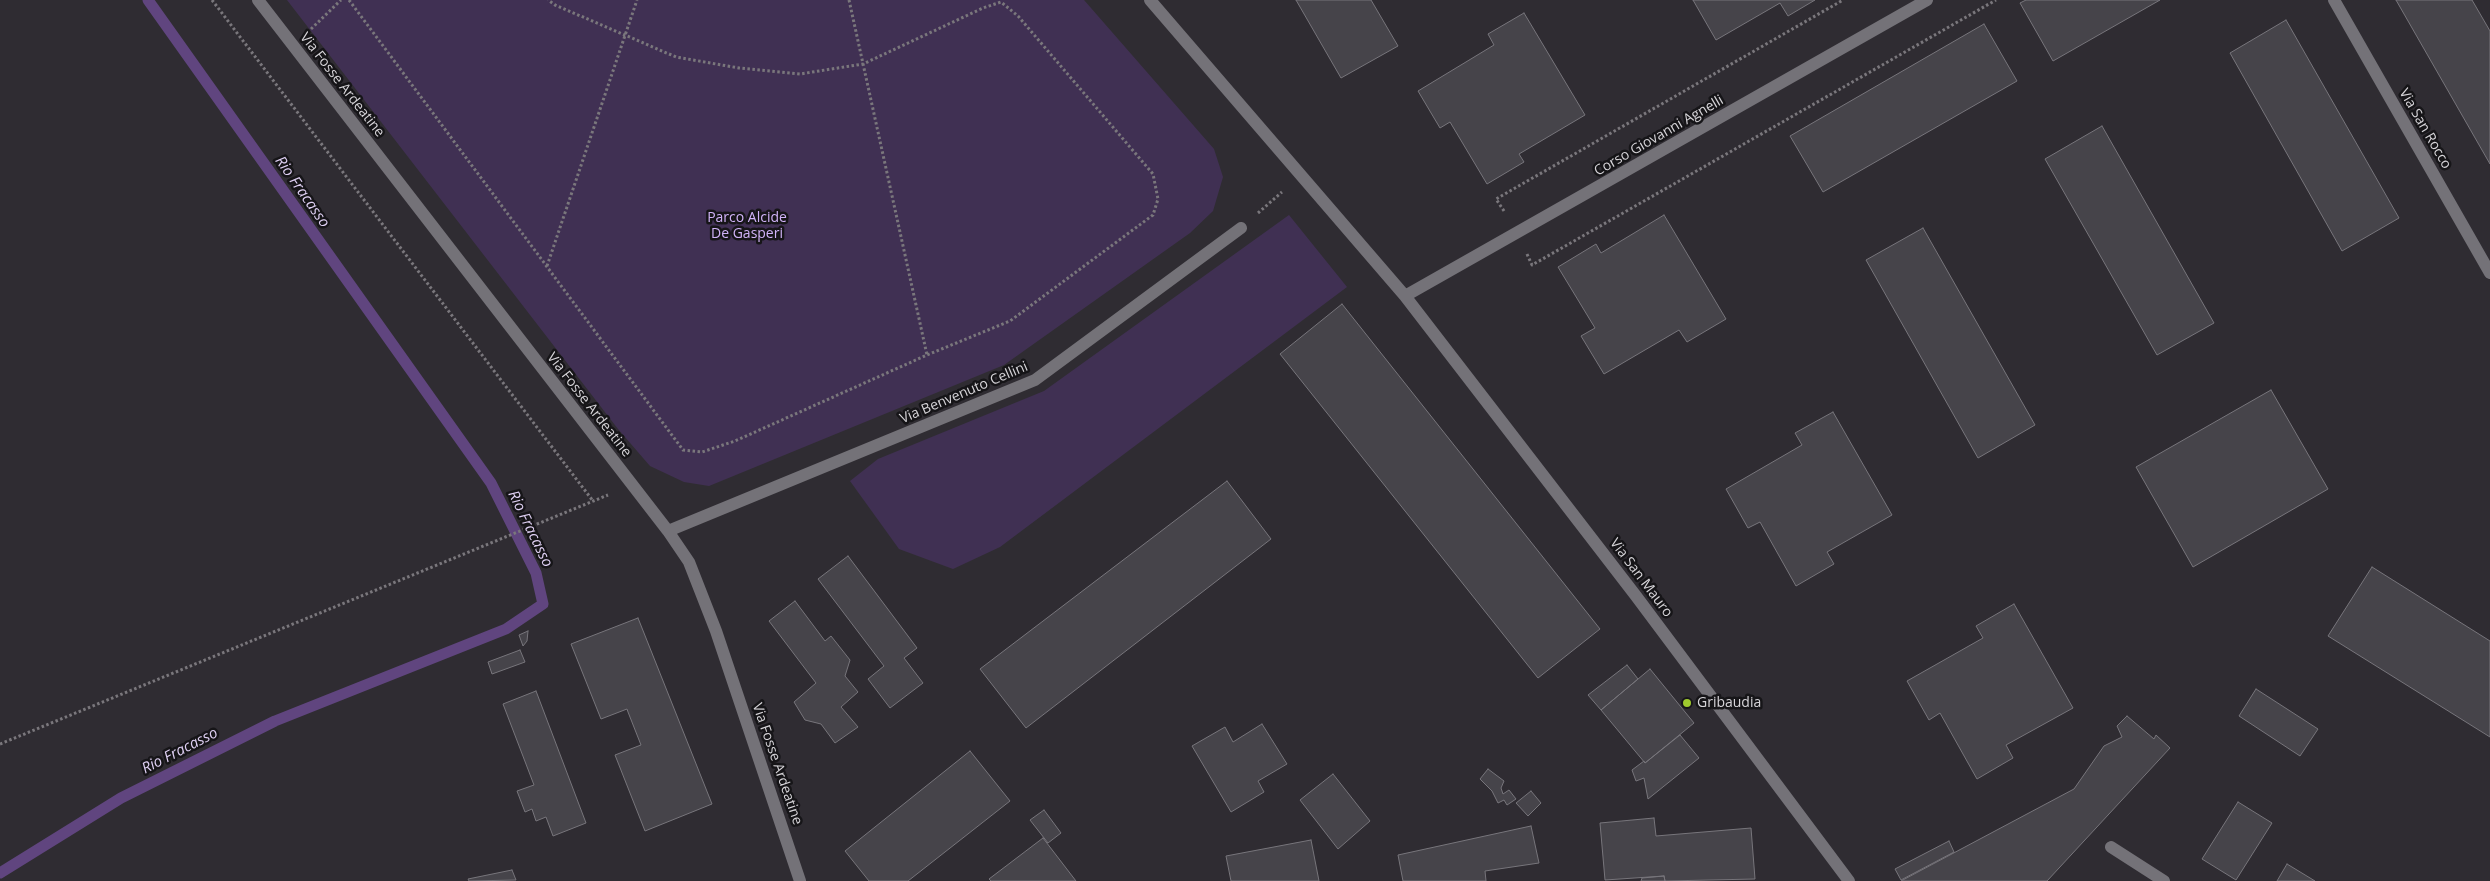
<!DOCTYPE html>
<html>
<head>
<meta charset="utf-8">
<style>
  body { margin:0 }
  canvas { display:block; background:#2f2c32 }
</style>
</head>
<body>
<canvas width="2490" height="881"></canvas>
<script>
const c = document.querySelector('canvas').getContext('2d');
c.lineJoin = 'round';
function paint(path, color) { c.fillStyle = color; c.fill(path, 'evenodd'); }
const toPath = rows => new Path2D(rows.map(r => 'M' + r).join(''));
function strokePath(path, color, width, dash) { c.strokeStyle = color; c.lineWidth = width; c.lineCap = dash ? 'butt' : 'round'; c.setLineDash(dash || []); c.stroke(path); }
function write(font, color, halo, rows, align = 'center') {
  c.font = font + ' "Open Sans",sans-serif'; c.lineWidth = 5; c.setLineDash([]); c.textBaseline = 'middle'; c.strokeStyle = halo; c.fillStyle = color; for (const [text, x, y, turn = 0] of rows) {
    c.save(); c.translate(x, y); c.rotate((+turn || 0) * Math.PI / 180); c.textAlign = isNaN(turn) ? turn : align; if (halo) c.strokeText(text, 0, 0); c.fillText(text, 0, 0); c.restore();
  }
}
const green = toPath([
  [287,0,1084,0,1214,149,1223,177,1213,211,1190,233,1004,365,709,486,684,482,650,466,618,429],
  [1289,215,1347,287,1000,547,953,569,899,549,850,481,878,459,1044,391]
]);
const stream = toPath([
  [0,873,121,798,275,721,506,629,543,604,536,573,491,483,148,0]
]);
const building = toPath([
  [1296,0,1371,0,1398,46,1341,78,1296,0],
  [1693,0,1815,0,1788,16,1780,3,1716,40,1693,0],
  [2026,0,2160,0,2053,61,2020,3,2026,0],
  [2396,0,2472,0,2490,31,2490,164,2396,0],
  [1524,13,1585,115,1519,154,1524,162,1487,184,1450,122,1440,128,1418,91,1494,45,1488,34,1524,13],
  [2286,20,2399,218,2342,251,2230,53,2286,20],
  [1984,24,2017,81,1823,192,1790,136,1984,24],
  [2102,126,2214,323,2157,355,2045,159,2102,126],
  [1664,215,1726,319,1687,342,1679,330,1604,374,1581,336,1595,328,1558,267,1596,244,1601,253,1664,215],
  [1923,228,2035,425,1978,458,1866,260,1923,228],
  [1342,304,1600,629,1538,678,1280,354,1342,304],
  [2271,390,2328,489,2193,567,2136,467,2271,390],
  [1833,412,1892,515,1827,552,1834,564,1796,586,1760,522,1748,528,1726,489,1802,445,1795,433,1833,412],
  [1227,481,1271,539,1026,728,980,669,1227,481],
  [848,556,917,648,904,658,923,683,890,708,868,679,884,666,818,579,848,556],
  [2372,567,2490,641,2490,737,2328,636,2372,567],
  [795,601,825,641,831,636,850,660,845,676,858,692,841,707,858,727,835,743,821,724,805,720,794,702,816,683,769,621,795,601],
  [2014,604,2073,708,2006,745,2013,758,1977,779,1940,713,1929,720,1907,681,1983,638,1976,626,2014,604],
  [638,618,712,804,645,831,615,755,641,745,628,712,627,709,601,719,571,644,638,618],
  [528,631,527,641,523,646,519,635,528,631],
  [520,650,525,662,492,674,488,662,520,650],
  [1627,665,1638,679,1601,710,1588,695,1627,665],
  [1650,669,1694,723,1645,763,1601,710,1650,669],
  [2256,689,2318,729,2300,756,2239,716,2256,689],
  [536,691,586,823,553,836,546,817,536,821,532,809,525,812,517,791,534,785,503,704,536,691],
  [2127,716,2154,739,2156,735,2170,748,2047,881,1901,881,2074,789,2104,746,2122,737,2117,726,2127,716],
  [1262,724,1287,764,1258,781,1264,792,1231,812,1192,746,1225,727,1233,742,1262,724],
  [1680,735,1699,758,1648,799,1644,778,1636,781,1632,770,1644,761,1645,763,1680,735],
  [970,751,1010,801,908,881,869,881,845,851,970,751],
  [1488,769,1504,781,1501,788,1503,794,1509,790,1516,799,1507,805,1504,800,1498,803,1492,791,1480,779,1488,769],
  [1333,774,1370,821,1338,849,1300,800,1333,774],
  [1531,791,1541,803,1528,816,1516,803,1531,791],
  [2238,802,2272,823,2236,880,2202,859,2238,802],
  [1044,810,1061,833,1048,843,1030,820,1044,810],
  [1654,818,1656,836,1751,828,1755,879,1665,881,1664,876,1605,880,1600,823,1654,818],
  [1531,826,1539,863,1485,871,1486,881,1403,881,1398,855,1531,826],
  [1043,838,1076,881,991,881,989,879,1043,838],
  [1311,840,1319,881,1231,881,1226,856,1311,840],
  [1949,841,1954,852,1901,880,1895,869,1949,841],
  [2287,864,2315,881,2277,881,2287,864],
  [512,870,516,880,469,881,468,879,512,870],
  [1664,876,1665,881,1641,881,1642,878,1664,876]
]);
const path = toPath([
  [212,0,593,501],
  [349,0,683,450,702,452,735,441,927,355,1010,321,1153,215,1158,199,1153,174,1018,16,1001,2,983,8,863,64,800,74,739,68,676,57,555,5,548,0],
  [849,0,927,355],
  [311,29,341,0],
  [1504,211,1496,199,1843,0],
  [1258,213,1282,192],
  [1527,254,1532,265,1996,0],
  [547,266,637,0],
  [0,744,608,495]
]);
const minor = toPath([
  [258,0,668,531,689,562,716,631,800,881],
  [2334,0,2490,273],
  [668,531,1035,380,1241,228],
  [2111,847,2164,881]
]);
const tertiary = toPath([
  [1150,0,1405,296,1636,596,1849,881],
  [1405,296,1927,0]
]);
const markers = [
  [1687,703,5,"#9fca2e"]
];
const streetNames = [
  ["Via Fosse Ardeatine",342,85,52],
  ["Via San Rocco",2425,129,60],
  ["Corso Giovanni Agnelli",1659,136,-30],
  ["Via Benvenuto Cellini",964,393,-23],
  ["Via Fosse Ardeatine",589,405,52],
  ["Via San Mauro",1641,578,53],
  ["Via Fosse Ardeatine",777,764,71]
];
const parkNames = [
  ["Parco Alcide",747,218],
  ["De Gasperi",747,234]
];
const poiNames = [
  ["Gribaudia",1697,703]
];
const waterNames = [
  ["Rio Fracasso",302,192,55],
  ["Rio Fracasso",530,529,64],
  ["Rio Fracasso",180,751,-27]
];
paint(green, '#403053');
strokePath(stream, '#60457f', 11);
paint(building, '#46444a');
strokePath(building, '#77757b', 1);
strokePath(path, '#7a777c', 3, [2.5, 2.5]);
strokePath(minor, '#747278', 12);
strokePath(tertiary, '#747278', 12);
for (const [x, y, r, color] of markers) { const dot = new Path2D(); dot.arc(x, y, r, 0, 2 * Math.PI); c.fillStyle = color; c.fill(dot); strokePath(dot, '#161518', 2); }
write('14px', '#d7d5d9', '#161518', streetNames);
write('14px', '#d1b3f8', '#161518', parkNames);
write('14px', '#d7d5d9', '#161518', poiNames, 'left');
write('italic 15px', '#dfd0f3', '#161518', waterNames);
</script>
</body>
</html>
